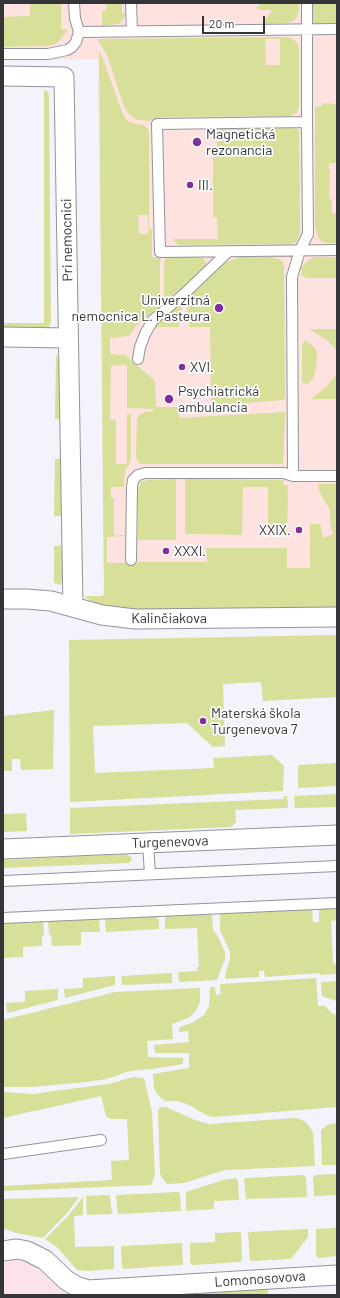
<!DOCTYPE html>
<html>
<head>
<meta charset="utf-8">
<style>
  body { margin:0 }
  #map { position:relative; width:340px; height:1298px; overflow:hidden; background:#f2f3fb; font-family:Barlow,sans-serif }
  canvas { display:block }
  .frame { position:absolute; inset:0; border:4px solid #343538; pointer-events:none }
  .scale { position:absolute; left:202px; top:16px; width:63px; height:18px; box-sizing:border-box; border:2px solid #343538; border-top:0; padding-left:5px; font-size:12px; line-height:14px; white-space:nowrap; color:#343538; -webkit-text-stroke:3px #fff; paint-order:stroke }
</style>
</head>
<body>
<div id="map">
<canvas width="340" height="1298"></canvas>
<div class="frame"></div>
<div class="scale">20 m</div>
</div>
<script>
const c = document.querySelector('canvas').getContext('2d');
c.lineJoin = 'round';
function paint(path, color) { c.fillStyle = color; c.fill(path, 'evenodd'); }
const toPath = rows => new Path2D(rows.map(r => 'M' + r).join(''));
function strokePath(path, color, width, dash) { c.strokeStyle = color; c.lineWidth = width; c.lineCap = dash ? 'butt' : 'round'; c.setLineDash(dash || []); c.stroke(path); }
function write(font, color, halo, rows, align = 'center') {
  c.font = font + ' Barlow,sans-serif'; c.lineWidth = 3.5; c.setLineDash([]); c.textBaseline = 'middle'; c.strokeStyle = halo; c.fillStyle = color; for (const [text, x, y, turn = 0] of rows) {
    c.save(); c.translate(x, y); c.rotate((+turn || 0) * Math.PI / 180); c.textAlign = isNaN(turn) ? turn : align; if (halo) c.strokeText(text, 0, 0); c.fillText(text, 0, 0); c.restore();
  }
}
const commercial = toPath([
  [17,1249,90,1295,3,1295,3,1251]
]);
const medical = toPath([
  [3,3,337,3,337,591,104,594,98,59,3,60]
]);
const green = toPath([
  [30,3,61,3,61,29,67,30,65,34,56,44,47,46,3,47,3,17,30,16],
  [107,3,122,3,122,13,125,13,125,16,121,22,118,24,102,26,102,11,106,10],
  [260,3,298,3,299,10,297,17,293,21,288,23,263,24,272,10,262,10,255,8,259,6],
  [307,3,337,3,337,29,307,29],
  [288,37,294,40,298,44,299,49,299,107,296,113,293,115,289,116,163,117,148,121,135,119,129,114,124,106,107,55,99,42,99,39],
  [265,39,280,39,280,65,266,65],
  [99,51,103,59,124,117,129,122,132,123,143,125,147,128,149,131,149,229,152,229,152,257,159,257,160,259,160,302,158,308,136,326,129,336,110,338,110,354,125,355,155,381,156,407,179,407,179,418,285,412,283,464,140,464,137,460,136,455,137,419,139,415,145,412,153,412,154,409,127,408,127,366,123,364,123,365,111,366,110,419,116,420,116,464,127,464,127,414,131,414,131,458,129,465,125,470,124,487,111,487,111,498,114,498,114,535,120,536,120,535,125,535,127,536,107,537,107,563,127,563,127,562,207,562,206,548,287,548,287,568,310,568,310,524,320,524,323,538,333,534,330,523,330,510,319,491,318,484,337,484,337,607,111,611,92,602,84,596,102,596,104,594],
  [138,215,148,215,148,234,139,234],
  [44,90,47,91,49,94,51,322,48,329,3,330,3,323,44,323],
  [323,103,337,104,337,163,329,163,329,169,330,169,329,199,332,199,332,213,337,213,337,243,327,243,322,242,318,237,315,226,315,107,322,106],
  [226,127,289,127,297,129,299,131,300,232,298,239,296,242,291,244,179,245,174,241,173,239,218,239,217,218,213,217,213,151,217,150,217,130],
  [229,130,239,130,239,139,229,139],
  [167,257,200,257,204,259,206,264,201,271,165,302,164,301,164,262],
  [240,257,271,257,281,260,284,265,285,397,283,400,211,406,210,327,189,327,190,320,188,320,187,302,192,294,221,265,227,262],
  [313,257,337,257,337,278,306,278,302,276,301,269,303,265],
  [178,305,181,305,182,308,182,319,179,320,179,327,153,327],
  [309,329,337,329,337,351,327,340],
  [304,341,306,341,311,344,316,350,317,353,316,368,314,377,308,384,303,383,302,380,302,346],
  [56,354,61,365,62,419,55,419],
  [337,374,337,399,311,399,326,387],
  [55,459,63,459,63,516,54,516],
  [176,479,176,540,138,540,137,491,141,482,148,480],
  [185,479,284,480,284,485,288,485,287,535,268,535,268,487,243,487,242,535,185,534],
  [64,545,64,571,61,585,54,583,54,546],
  [337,635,337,697,263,701,261,682,223,684,225,746,213,747,187,723,93,726,95,773,214,768,213,758,272,755,284,766,283,791,70,802,69,640],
  [54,710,53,769,21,770,20,759,12,759,12,771,3,771,3,716],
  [337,763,337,786,298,788,298,765],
  [337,794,337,807,295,808,294,796],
  [284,796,287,796,288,808,235,810,236,822,231,827,70,834,70,808,283,799],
  [26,813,27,831,3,832,3,814],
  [126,854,131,857,132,860,129,863,3,868,3,860],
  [312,909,313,922,319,922,319,909,337,909,337,920,331,921,333,963,337,964,337,974,320,975,320,973,265,977,264,971,259,971,259,977,226,979,225,976,230,959,230,952,220,930,220,913],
  [212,914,213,930,218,937,225,952,225,959,217,980,179,982,178,972,197,971,197,967,199,967,197,928,165,929,165,919,167,915],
  [155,916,159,920,159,929,106,932,105,918],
  [99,918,100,932,81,932,81,945,52,946,51,935,49,935,48,920],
  [43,921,44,935,42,936,42,946,23,947,23,957,3,958,3,922],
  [172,973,172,983,122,985,121,976],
  [115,976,115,985,65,998,64,989,83,988,83,978],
  [316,978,318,1006,326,1006,326,1007,333,1014,337,1015,337,1107,212,1117,206,1115,189,1105,177,1101,165,1101,161,1098,157,1094,154,1088,153,1074,189,1068,189,1053,155,1053,154,1045,189,1042,188,1031,179,1032,179,1030,180,1027,194,1022,204,1015,209,1006,210,987,215,987,216,995,221,994,220,984],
  [337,981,337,1001,322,996,321,982],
  [200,988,200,1002,195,1012,188,1018,172,1024,173,1039,147,1041,148,1057,183,1058,183,1064,152,1069,137,1070,126,1072,107,1079,86,1082,32,1087,3,1087,3,1020,115,992],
  [58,989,58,1000,7,1013,6,1003,25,1002,25,991],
  [133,1077,144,1078,152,1112,155,1175,151,1185,3,1191,3,1186,112,1180,111,1161,129,1160,127,1119,110,1119,106,1116,101,1096,3,1118,3,1092,34,1094,54,1091,109,1084],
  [162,1107,166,1107,195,1120,209,1124,296,1118,299,1119,306,1122,313,1132,315,1166,225,1170,184,1183,167,1184,162,1178,160,1174,158,1112,159,1108],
  [337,1123,337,1165,322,1165,321,1130,327,1125],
  [337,1174,337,1195,314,1196,313,1177,316,1175],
  [303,1175,306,1177,307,1197,246,1199,244,1179,246,1178],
  [236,1178,238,1180,239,1200,214,1201,214,1209,186,1211,186,1192,223,1180],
  [177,1192,180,1193,181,1211,118,1214,116,1196,117,1195],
  [109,1195,110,1196,112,1214,87,1215,86,1196],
  [79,1197,67,1213,43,1238,16,1233,3,1228,3,1199],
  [83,1197,83,1215,74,1216,75,1247,114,1246,114,1268,113,1269,89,1271,77,1270,58,1248,45,1239,69,1215],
  [337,1228,337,1256,318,1258,316,1256,316,1229],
  [308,1229,308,1237,291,1259,252,1261,250,1260,248,1232],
  [241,1232,242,1260,240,1262,193,1265,190,1263,190,1243,215,1242,215,1233],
  [182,1243,183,1264,181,1265,124,1269,122,1267,121,1246],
  [268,1289,268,1295,199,1295,205,1293]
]);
const service = toPath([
  [131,3,132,31],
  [307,3,307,122,308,234,300,250,292,277,293,476,337,476],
  [79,32,337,29],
  [3,54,48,54,67,50,72,47,76,42,79,32,75,18,74,3],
  [307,122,157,124,160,252,337,250],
  [138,359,140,347,145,334,153,320,184,294,229,251],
  [131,560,132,487,133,480,138,475,145,473,284,473,293,476],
  [148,843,150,874],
  [3,881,337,866],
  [3,918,337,903],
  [3,1154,101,1140]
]);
const minor = toPath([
  [3,76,64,77,73,607],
  [3,337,68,338],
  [3,599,27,599,51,601,102,615,135,619,337,617],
  [3,849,337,835],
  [3,1251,17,1249,27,1251,45,1260,66,1280,76,1286,88,1290,337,1275]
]);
const markers = [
  [197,142,5,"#802e9d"],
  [190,185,4,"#802e9d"],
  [219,308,5,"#802e9d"],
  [182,367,4,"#802e9d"],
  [169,399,5,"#802e9d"],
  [299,530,4,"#802e9d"],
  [166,551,4,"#802e9d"],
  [203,721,4,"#802e9d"]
];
const poiNames = [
  ["Magnetická",206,134],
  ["rezonancia",206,150],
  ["III.",198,185],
  ["Univerzitná",210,300,"right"],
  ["nemocnica L. Pasteura",210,316,"right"],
  ["XVI.",190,367],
  ["Psychiatrická",178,391],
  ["ambulancia",178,407],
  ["XXIX.",291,530,"right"],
  ["XXXI.",174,551],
  ["Materská škola",211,713],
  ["Turgenevova 7",211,729]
];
const streetNames = [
  ["Pri nemocnici",67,240,-91],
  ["Kalinčiakova",169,618],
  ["Turgenevova",170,842,-2],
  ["Lomonosovova",260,1279,-4]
];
paint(commercial, '#fce2e9');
paint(medical, '#fde2e0');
paint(green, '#d7df99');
strokePath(service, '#92949b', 12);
strokePath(minor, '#92949b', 21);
strokePath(service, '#fff', 10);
strokePath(minor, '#fff', 19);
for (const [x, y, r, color] of markers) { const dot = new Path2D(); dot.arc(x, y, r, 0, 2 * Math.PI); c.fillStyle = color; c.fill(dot); strokePath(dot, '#fff', 1.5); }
write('14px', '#343538', '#fff', poiNames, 'left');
write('14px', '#343538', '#fff', streetNames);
</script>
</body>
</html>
